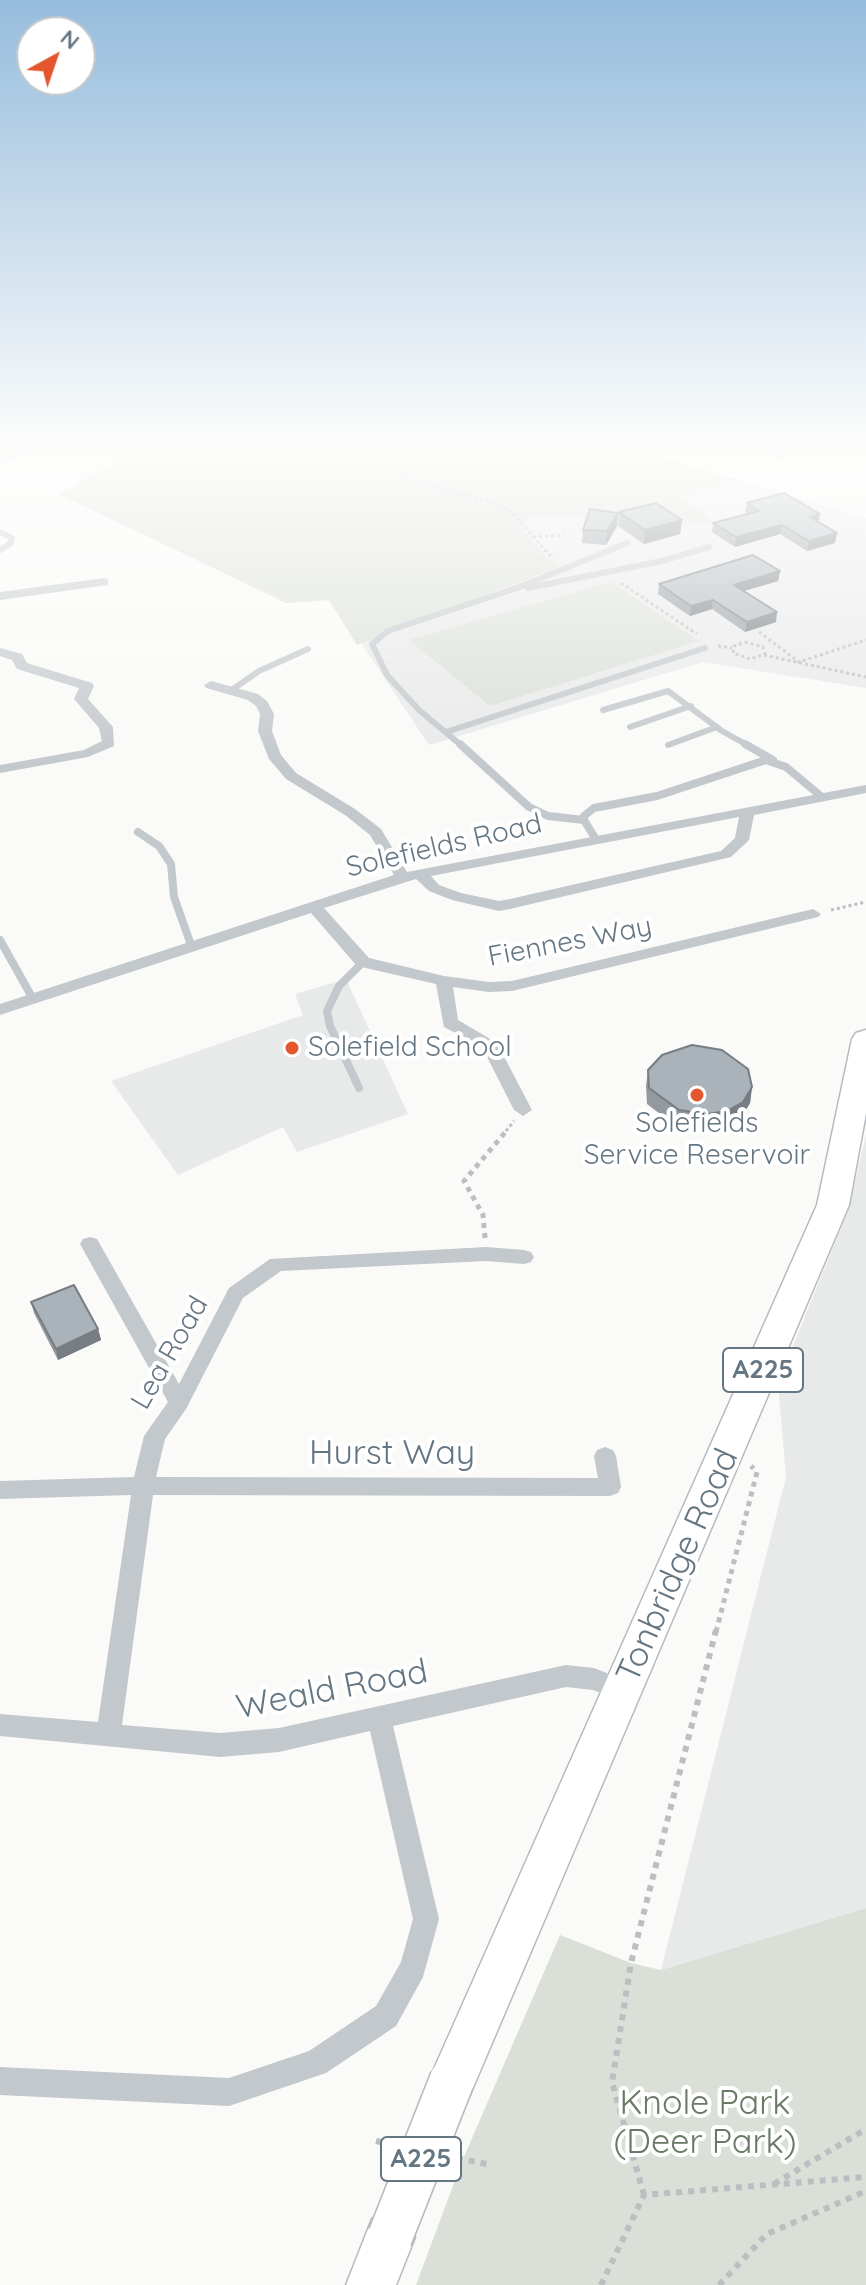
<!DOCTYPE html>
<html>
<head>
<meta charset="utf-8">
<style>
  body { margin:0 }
  #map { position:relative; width:866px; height:2285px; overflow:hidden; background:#fafaf8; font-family:Quicksand,sans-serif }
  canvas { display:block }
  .north { position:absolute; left:16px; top:16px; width:80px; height:80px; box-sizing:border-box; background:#fff; border:2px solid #c1c8cd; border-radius:50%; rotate:40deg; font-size:22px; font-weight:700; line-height:32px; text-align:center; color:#657683 }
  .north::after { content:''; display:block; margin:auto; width:28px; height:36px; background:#e4572e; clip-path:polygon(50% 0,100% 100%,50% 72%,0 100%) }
</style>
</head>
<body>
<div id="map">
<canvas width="866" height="2285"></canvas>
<div class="north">N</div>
</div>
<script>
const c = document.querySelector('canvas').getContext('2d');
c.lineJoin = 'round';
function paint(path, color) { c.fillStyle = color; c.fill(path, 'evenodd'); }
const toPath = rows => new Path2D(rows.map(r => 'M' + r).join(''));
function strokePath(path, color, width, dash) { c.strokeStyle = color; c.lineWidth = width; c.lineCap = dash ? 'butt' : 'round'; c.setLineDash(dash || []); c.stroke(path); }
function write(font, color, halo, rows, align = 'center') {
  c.font = font + ' Quicksand,sans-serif'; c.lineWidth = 8; c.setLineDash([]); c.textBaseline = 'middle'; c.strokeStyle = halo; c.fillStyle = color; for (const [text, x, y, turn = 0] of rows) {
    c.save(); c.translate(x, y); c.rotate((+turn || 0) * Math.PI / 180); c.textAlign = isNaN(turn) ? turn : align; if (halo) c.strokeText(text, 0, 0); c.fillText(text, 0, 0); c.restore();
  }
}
const built = toPath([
  [138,450,639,450,866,518,866,688,703,662,429,745,331,598,288,603,57,494],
  [346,979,408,1114,297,1152,283,1127,178,1175,111,1081,303,1015,295,994],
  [866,1135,866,1908,661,1970,786,1477,778,1383,849,1208]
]);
const green = toPath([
  [140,450,637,450,737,480,681,496,712,521,676,528,650,512,594,519,531,515,519,525,544,556,561,566,357,645,329,600,286,603,60,494],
  [611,582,699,641,490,706,409,640],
  [866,1908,866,2285,416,2285,463,2159,560,1935,631,1963,661,1970]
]);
const pathFar2 = toPath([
  [374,450,405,478,500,505,512,513,553,559],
  [533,537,564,535],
  [621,583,697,634],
  [759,632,799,662,866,640],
  [745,642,763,647,765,654,750,659,733,653,734,646,745,642],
  [718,646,732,648],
  [764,655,866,677],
  [831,910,866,902],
  [506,1131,514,1121]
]);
const pathFar1 = toPath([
  [485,1238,483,1215,464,1181,508,1129],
  [716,1632,757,1472,751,1466]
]);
const path = toPath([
  [376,2141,390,2144],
  [457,2158,491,2165],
  [774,2184,866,2129],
  [644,2195,612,2082,631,1963,716,1630],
  [601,2285,644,2195,866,2177],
  [719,2285,767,2234,866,2191]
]);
const serviceFar1 = toPath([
  [0,532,12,538,10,544,0,550],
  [528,588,662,561,709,547],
  [233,689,259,671,308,649],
  [603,710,668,691,722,731,749,746],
  [630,727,691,706],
  [446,732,705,648],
  [668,745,717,727],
  [462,746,419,710,387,675,372,644,388,631,517,588,627,543]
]);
const service = toPath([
  [460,744,529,807,548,816,584,820],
  [745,744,773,760],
  [138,832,159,846,171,864,174,897,191,945],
  [595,838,584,820,584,816,594,808,657,796,766,760,786,767,822,797],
  [0,940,33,999],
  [359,1088,330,1026,327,1011,339,986,363,962]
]);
const minor = toPath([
  [15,450,28,450,0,466,0,459,15,450],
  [756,450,773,450,786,456,781,459,756,450],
  [104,578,108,579,108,585,0,600,0,592,104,578],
  [0,648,22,654,27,663,92,683,94,686,88,699,113,727,114,746,88,757,0,773,0,765,84,750,102,741,99,728,74,699,79,688,17,669,12,660,0,656,0,648],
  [211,681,258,694,267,701,274,714,272,731,281,755,296,773,355,809,381,829,407,872,866,785,866,793,754,815,749,840,731,857,510,909,499,911,452,900,429,891,416,879,324,908,369,958,444,976,489,982,512,981,813,909,821,914,818,917,512,991,489,992,453,987,458,1020,497,1043,532,1110,523,1116,514,1110,482,1047,444,1027,436,984,357,966,311,913,0,1015,0,1004,394,875,370,835,345,815,286,779,269,759,258,731,260,714,256,706,248,700,206,688,204,685,211,681],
  [739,817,735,838,721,851,510,899,499,901,461,893,439,885,431,876,739,817],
  [90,1237,97,1239,179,1384,229,1288,270,1259,486,1247,524,1250,531,1252,534,1257,531,1262,524,1264,486,1261,281,1271,243,1298,186,1409,165,1439,156,1477,598,1478,594,1456,597,1450,605,1447,613,1450,616,1456,621,1487,618,1493,610,1496,153,1495,122,1725,220,1733,279,1728,566,1665,594,1668,632,1683,636,1691,632,1699,624,1702,593,1690,566,1687,393,1726,439,1919,423,1977,396,2026,326,2073,229,2106,0,2095,0,2067,229,2078,309,2051,376,2006,401,1962,413,1919,370,1731,279,1752,220,1757,0,1736,0,1714,98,1722,131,1495,0,1499,0,1481,134,1477,144,1436,168,1402,80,1244,83,1239,90,1237]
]);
const primary = toPath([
  [866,1030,866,1113,849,1205,469,2097,452,2103,435,2097,429,2080,817,1205,852,1039,856,1033,866,1030],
  [390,2212,408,2219,415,2237,396,2285,346,2285,372,2219,390,2212]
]);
const primaryBridge = toPath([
  [390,2237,452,2080]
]);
const wall = toPath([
  [747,503,819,523,835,543,807,551,780,534,735,547,712,532,713,523,748,514,745,512],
  [619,512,682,520,680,534,644,544,618,526],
  [618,513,617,526,606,545,582,543,583,530],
  [780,571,778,581,744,591,776,622,745,632,712,609,690,616,658,594,659,584],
  [648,1070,752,1087,750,1103,741,1118,724,1128,705,1131,677,1127,647,1104,646,1086],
  [31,1302,98,1329,101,1340,58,1360,34,1313]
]);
const shadedWall = toPath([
  [618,513,617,526,606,545,607,531],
  [820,514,818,524,810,517],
  [682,520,680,534,644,544,645,530],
  [782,525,780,534,735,547,736,537],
  [837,533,835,543,807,551,809,541],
  [780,571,778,581,733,594,734,585],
  [713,600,712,609,690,616,691,606],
  [777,612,776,622,745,632,747,622],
  [752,1087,750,1103,741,1118,724,1128,705,1131,707,1114],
  [98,1329,101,1340,58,1360,56,1349]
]);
const building = toPath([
  [784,493,820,514,810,517,837,533,809,541,782,525,736,537,713,523,759,511,747,503,784,493],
  [656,503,682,520,645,530,619,512,656,503],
  [590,509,618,513,607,531,583,530,590,509],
  [753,555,780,571,734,585,777,612,747,622,713,600,691,606,659,584,753,555],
  [692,1045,722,1050,748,1069,752,1087,743,1102,727,1111,707,1114,679,1110,649,1088,648,1070,662,1055,692,1045],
  [74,1285,98,1329,56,1349,31,1302,74,1285]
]);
const markers = [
  [292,1048,8,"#e4572e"],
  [697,1095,8,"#e4572e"]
];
const shields = [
  [763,1370,80],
  [421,2159,80]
];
const shieldNames = [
  ["A225",763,1370],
  ["A225",421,2159]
];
const streetNames = [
  ["Solefields Road",444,846,-13],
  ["Fiennes Way",570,942,-11],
  ["Lea Road",170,1353,-60]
];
const poiNames = [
  ["Solefield School",308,1048],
  ["Solefields",697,1124,"center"],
  ["Service Reservoir",697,1156,"center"]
];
const nearStreetnames = [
  ["Hurst Way",392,1454],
  ["Tonbridge Road",678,1566,-66],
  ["Weald Road",332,1690,-11]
];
const nearParknames = [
  ["Knole Park",705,2104],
  ["(Deer Park)",705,2143]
];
paint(built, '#e8e9e9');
paint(green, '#dadfd7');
strokePath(primary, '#b5babe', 3);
strokePath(pathFar2, '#bbbfc2', 3, [3, 3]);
strokePath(pathFar1, '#bbbfc2', 5, [5, 5]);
strokePath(path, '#bbbfc2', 6, [6, 6]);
strokePath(serviceFar1, '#c3c8cc', 6);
strokePath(service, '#c3c8cc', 8);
paint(minor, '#c3c8cc');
paint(primary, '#fff');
strokePath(primaryBridge, '#b5babe', 47, []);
strokePath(primaryBridge, '#fff', 44);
paint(wall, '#929a9f');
paint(shadedWall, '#777d82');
paint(building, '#aab3b9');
strokePath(building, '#777d82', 2);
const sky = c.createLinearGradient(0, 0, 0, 770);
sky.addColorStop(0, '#96bcdc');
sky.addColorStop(0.58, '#fdfdfc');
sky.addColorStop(1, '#fdfdfc00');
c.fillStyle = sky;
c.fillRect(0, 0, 866, 770);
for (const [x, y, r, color] of markers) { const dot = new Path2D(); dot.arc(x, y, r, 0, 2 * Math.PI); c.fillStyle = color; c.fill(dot); strokePath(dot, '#fff', 3); }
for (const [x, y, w] of shields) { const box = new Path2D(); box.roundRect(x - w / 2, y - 22, w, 44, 6); c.fillStyle = '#fff'; c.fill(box); strokePath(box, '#657683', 2); }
write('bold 26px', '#657683', null, shieldNames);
write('28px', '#657683', '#fff', streetNames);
write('28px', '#657683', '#fff', poiNames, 'left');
write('34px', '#657683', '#fff', nearStreetnames);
write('34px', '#687a64', '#fff', nearParknames);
</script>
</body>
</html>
